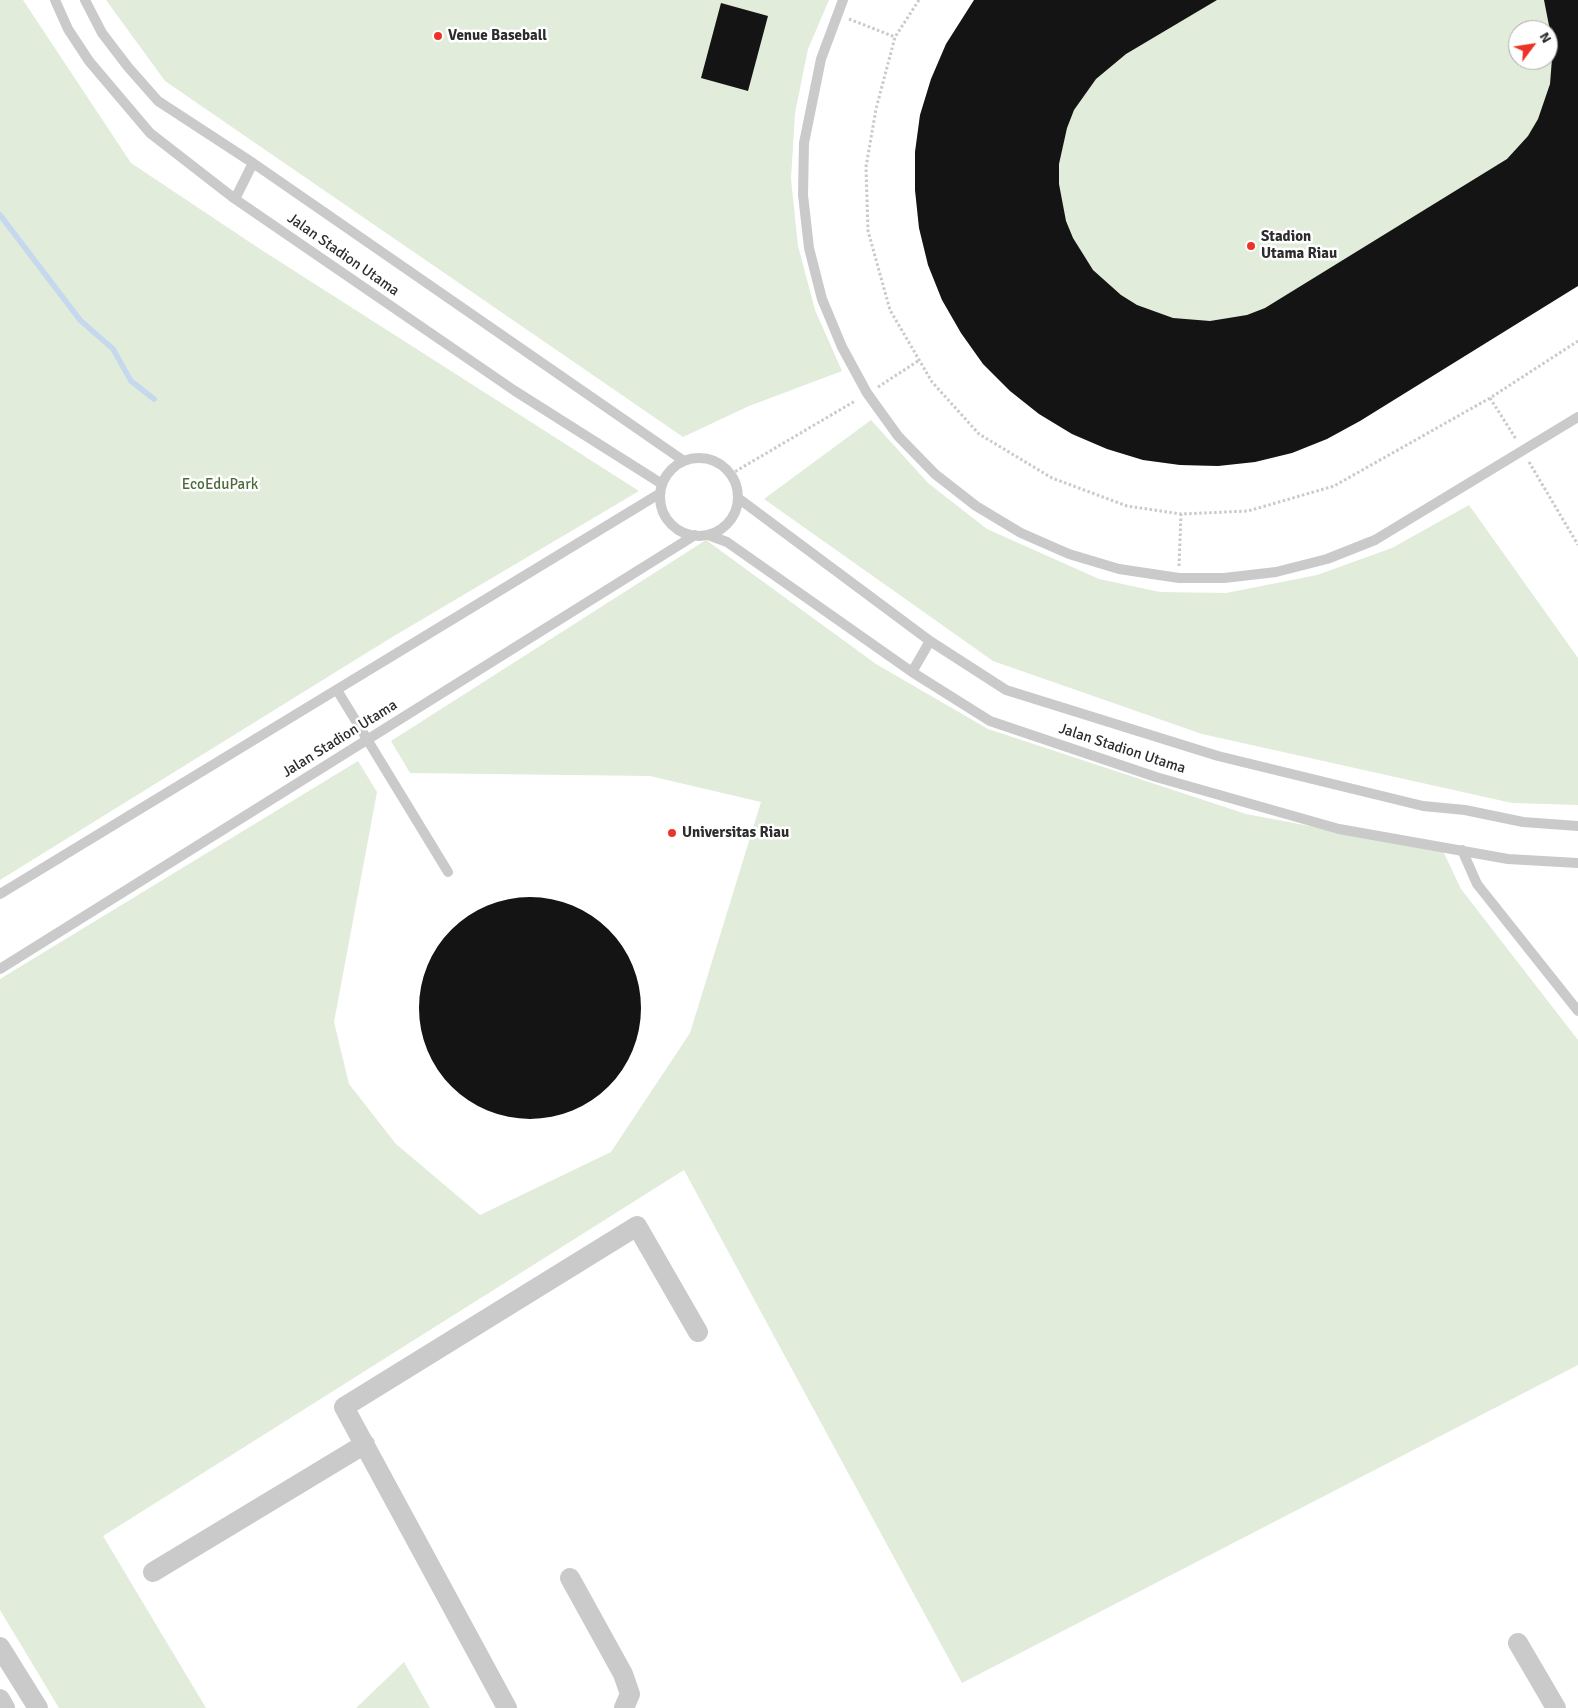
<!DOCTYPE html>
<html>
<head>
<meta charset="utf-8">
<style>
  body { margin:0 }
  #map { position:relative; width:1578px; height:1708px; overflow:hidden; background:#fff; font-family:Signika,sans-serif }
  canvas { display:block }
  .north { position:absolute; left:1508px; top:20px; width:50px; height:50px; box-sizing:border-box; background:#fff; border:1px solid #ababab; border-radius:50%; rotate:59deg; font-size:14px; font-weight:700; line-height:20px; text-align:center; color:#2d2d2d }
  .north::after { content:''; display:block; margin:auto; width:18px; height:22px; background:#ed3327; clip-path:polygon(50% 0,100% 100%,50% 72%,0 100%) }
</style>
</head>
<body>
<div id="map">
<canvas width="1578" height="1708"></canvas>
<div class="north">N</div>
</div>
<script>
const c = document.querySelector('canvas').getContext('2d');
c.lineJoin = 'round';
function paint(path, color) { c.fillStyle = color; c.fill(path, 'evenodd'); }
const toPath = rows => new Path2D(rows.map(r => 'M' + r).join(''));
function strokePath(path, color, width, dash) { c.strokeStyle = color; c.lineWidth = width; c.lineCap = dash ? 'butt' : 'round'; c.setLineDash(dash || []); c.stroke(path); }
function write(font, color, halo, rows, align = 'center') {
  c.font = font + ' Signika,sans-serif'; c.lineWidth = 5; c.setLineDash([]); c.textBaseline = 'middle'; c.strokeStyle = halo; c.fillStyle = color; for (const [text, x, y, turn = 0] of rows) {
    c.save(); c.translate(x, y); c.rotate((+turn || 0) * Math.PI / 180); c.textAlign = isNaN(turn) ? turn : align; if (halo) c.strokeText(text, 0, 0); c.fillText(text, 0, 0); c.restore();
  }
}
const green = toPath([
  [0,0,23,0,131,163,260,249,639,491,389,639,0,880],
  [106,0,829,0,808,49,795,113,791,179,798,246,815,310,842,371,749,406,683,437,165,81],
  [974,0,1578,0,1578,286,1255,462,1218,466,1180,465,1143,460,1107,449,1072,434,1039,414,1010,391,983,364,961,333,942,300,928,265,919,228,915,190,915,152,920,115,931,79,946,44],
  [1518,30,1548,30,1548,60,1518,60],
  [871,420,928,483,987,529,1099,579,1160,592,1226,593,1317,575,1392,548,1469,505,1578,658,1578,805,1512,803,1202,734,993,661,764,499],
  [706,540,876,664,988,729,1246,814,1443,851,1461,889,1578,1040,1578,1365,962,1683,684,1170,103,1536,206,1708,59,1708,0,1610,0,979,358,761,377,792,334,1022,349,1084,396,1144,480,1215,611,1152,690,1033,761,802,650,776,410,773,391,741],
  [404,1662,430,1708,356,1708]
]);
const stream = toPath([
  [0,215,80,320,113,349,131,381,154,399]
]);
const building = toPath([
  [974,0,1217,0,1126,54,1096,79,1074,110,1067,128,1059,164,1059,184,1066,221,1073,238,1093,270,1121,295,1137,305,1173,318,1210,321,1247,315,1265,308,1507,159,1528,136,1538,119,1550,84,1553,46,1544,0,1578,0,1578,286,1360,421,1327,439,1292,453,1255,462,1218,466,1180,465,1143,460,1107,449,1072,434,1039,414,1010,391,983,364,961,333,942,300,928,265,919,228,915,190,915,152,920,115,931,79,946,44],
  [721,3,768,16,748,91,701,78],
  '419 1008a111 111 0 1 1 222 0a111 111 0 1 1-222 0Z'
]);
const path = toPath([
  [919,0,895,37,876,109,866,167,868,231,890,310,932,382,979,434,1052,478,1127,506,1181,514,1248,511,1334,486,1490,398,1578,341],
  [849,19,895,37],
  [878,387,918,361],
  [1490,398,1516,439],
  [1529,462,1578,545],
  [731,474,855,401],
  [1179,566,1181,514]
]);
const lane = toPath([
  [55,0,68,29,89,61,150,133,235,199,515,391,662,484],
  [85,0,102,33,128,67,158,101,253,163,684,461],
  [843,0,821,59,804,143,803,195,809,248,822,299,842,347,867,393,898,436,935,474,976,506,1021,533,1069,554,1119,569,1179,578,1224,578,1276,572,1327,559,1375,540,1578,417],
  [235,199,253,163],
  '660 497a39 39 0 1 1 78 0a39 39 0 1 1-78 0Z',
  [738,498,930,641,1006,690,1218,756,1423,806,1465,810,1523,822,1578,826],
  [708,535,727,542,912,672,990,721,1156,777,1339,829,1508,859,1578,863],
  [912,672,930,641],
  [337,690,448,872],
  [1462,850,1477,884,1578,1011],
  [0,894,659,494],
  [0,969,695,535]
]);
const street = toPath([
  [153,1572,365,1444],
  [570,1578,623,1674,630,1694,624,1708],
  [1518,1643,1556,1708],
  [0,1647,38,1708],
  [0,1699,5,1708],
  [507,1708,344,1407,637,1226,698,1332]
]);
const markers = [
  [438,36,5,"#ed3327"],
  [1251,246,5,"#ed3327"],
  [672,833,5,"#ed3327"]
];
const poiNames = [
  ["Venue Baseball",448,36],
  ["Stadion",1261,237],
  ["Utama Riau",1261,254],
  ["Universitas Riau",682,833]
];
const streetNames = [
  ["Jalan Stadion Utama",343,255,35],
  ["Jalan Stadion Utama",340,739,-32],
  ["Jalan Stadion Utama",1122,749,18]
];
const parkNames = [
  ["EcoEduPark",220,485]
];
paint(green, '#e1ecda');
strokePath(stream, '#c5d8ed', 5.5);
paint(building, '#141414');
strokePath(path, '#cacaca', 3, [2.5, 2.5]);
strokePath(lane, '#cacaca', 10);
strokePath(street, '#cacaca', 20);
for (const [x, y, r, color] of markers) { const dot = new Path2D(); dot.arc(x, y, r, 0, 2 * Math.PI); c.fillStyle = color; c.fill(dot); strokePath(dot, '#fff', 2); }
write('bold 15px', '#2d2d2d', '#fff', poiNames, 'left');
write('15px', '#2d2d2d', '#fff', streetNames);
write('15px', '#4a6b39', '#fff', parkNames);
</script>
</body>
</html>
